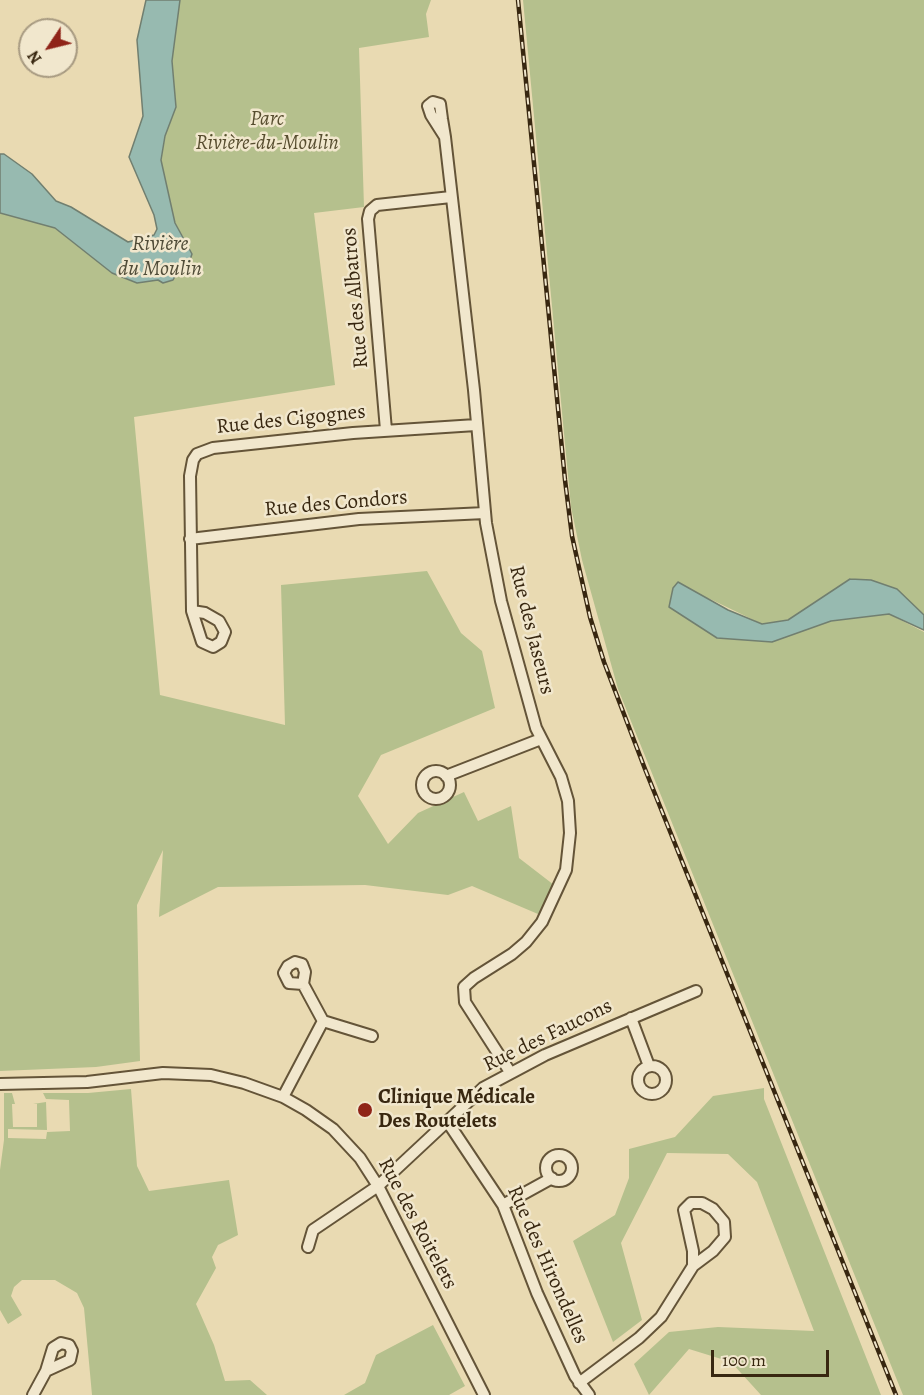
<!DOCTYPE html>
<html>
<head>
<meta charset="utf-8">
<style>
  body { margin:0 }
  #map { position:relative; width:924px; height:1395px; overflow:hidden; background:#e9dab2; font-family:Alegreya,serif }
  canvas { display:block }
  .north { position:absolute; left:18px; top:18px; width:60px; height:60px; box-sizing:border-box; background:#f1e7cd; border:2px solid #a79a81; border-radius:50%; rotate:235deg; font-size:16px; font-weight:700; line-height:24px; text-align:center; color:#382710 }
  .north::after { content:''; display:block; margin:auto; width:21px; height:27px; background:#8f2418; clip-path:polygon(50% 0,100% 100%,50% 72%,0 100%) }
  .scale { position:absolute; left:711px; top:1350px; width:118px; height:27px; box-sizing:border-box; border:3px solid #382710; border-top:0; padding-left:8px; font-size:18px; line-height:21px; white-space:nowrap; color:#382710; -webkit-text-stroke:4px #f1e7cd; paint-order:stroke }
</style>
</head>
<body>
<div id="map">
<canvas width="924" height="1395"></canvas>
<div class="north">N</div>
<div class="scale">100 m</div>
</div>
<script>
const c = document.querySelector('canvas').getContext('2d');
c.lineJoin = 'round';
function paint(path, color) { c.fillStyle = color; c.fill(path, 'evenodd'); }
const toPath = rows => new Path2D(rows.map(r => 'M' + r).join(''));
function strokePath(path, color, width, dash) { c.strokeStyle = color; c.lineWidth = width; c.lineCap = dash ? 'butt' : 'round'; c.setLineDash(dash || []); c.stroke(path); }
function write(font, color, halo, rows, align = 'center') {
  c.font = font + ' Alegreya,serif'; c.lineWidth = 5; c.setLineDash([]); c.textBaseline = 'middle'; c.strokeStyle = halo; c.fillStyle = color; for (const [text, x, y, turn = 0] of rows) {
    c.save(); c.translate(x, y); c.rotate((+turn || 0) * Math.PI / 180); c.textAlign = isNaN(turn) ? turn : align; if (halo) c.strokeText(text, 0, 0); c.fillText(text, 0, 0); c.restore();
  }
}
const green = toPath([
  [180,0,431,0,426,14,429,37,359,48,364,207,314,213,335,385,134,417,160,695,285,725,281,585,427,571,461,633,482,651,495,708,381,755,358,796,388,844,418,813,464,792,478,821,511,806,519,858,554,885,538,914,472,886,448,895,365,885,218,887,159,917,163,850,137,905,140,1061,96,1067,0,1071,0,213,55,228,112,273,137,283,158,280,188,266,185,240,175,223,161,160,165,136,176,107,172,61],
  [523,0,924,0,924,615,897,589,871,580,851,579,788,620,762,624,710,599,673,588,671,604,772,642,831,621,889,614,924,632,924,1395,903,1395,618,689,582,560,571,507],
  [764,1088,764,1099,881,1395,761,1395,731,1362,689,1349,649,1395,634,1364,669,1332,718,1327,814,1331,757,1182,728,1154,667,1153,621,1243,642,1320,613,1342,573,1241,615,1215,629,1178,629,1149,675,1137,713,1096],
  [131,1089,137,1166,149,1191,229,1180,238,1235,218,1245,212,1257,216,1268,196,1304,214,1345,225,1381,250,1380,267,1395,92,1395,84,1308,77,1293,55,1280,22,1280,14,1287,11,1296,22,1315,8,1324,0,1310,0,1170,4,1140,4,1093,12,1093,15,1104,12,1104,13,1127,37,1127,37,1104,33,1104,46,1102,47,1130,8,1129,8,1138,46,1139,47,1132,70,1131,69,1100,46,1099,43,1093,88,1093],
  [433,1325,465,1386,449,1395,344,1395,365,1383,376,1355]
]);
const water = toPath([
  [146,0,180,0,172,61,176,107,165,136,161,160,175,223,192,254,188,266,177,273,173,280,163,283,158,280,137,283,112,273,55,228,0,213,0,154,4,154,32,174,56,201,71,207,128,242,154,235,157,229,154,215,129,157,143,116,137,40,146,0],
  [850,579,871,580,897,589,924,615,924,630,889,614,831,621,772,642,717,638,669,607,673,588,678,582,728,610,762,624,788,620,850,579]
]);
const minor = toPath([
  [445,137,431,115,428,106,433,102,440,104,442,119,445,137,474,390,486,523,501,601,536,728,561,777,568,801,570,833,566,870,542,922,526,942,512,954,474,978,464,987,465,1002,510,1072],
  [386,430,368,219,370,211,377,205,451,197],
  [190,539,359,519,485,513],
  [192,611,205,613,219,621,225,632,221,642,213,647,202,642,192,611,190,476,193,460,197,454,213,448,353,433,476,425],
  '422 785a14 14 0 1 1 28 0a14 14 0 1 1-28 0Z',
  [446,776,541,739],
  [303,984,289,983,284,973,288,966,295,962,302,964,305,972,303,984,323,1021,372,1036],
  [631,1018,649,1066],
  '638 1080a14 14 0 1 1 28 0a14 14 0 1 1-28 0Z',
  [0,1084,87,1082,163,1073,211,1075,244,1083,283,1097,306,1110,333,1129,360,1158,378,1186,484,1395],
  [283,1097,323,1021],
  [447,1121,503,1205,537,1293,575,1376,589,1395],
  '546 1168a13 13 0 1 1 26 0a13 13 0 1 1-26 0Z',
  [503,1205,552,1178],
  [308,1247,313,1230,378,1186,483,1088,545,1055,696,991],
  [579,1383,639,1338,661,1317,693,1266,713,1251,725,1237,724,1222,713,1209,702,1203,691,1203,684,1210,693,1251,693,1266],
  [33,1395,46,1371,53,1348,61,1343,69,1345,72,1351,70,1360,46,1371]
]);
const rail = toPath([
  [518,0,565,480,572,536,590,617,604,662,645,769,896,1395]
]);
const markers = [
  [365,1110,8,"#8f2418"]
];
const parkNames = [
  ["Parc",267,120],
  ["Rivière-du-Moulin",267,144]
];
const streetNames = [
  ["Rue des Albatros",356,298,-95],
  ["Rue des Cigognes",291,420,-6],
  ["Rue des Condors",336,504,-5],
  ["Rue des Jaseurs",531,630,76],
  ["Rue des Faucons",548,1036,-26],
  ["Rue des Roitelets",417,1224,62],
  ["Rue des Hirondelles",547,1265,66]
];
const poiNames = [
  ["Clinique Médicale",378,1098],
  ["Des Routelets",378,1122]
];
const waterNames = [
  ["Rivière",160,245],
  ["du Moulin",160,270]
];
paint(green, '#b5c08d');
paint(water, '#97bab0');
strokePath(water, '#717f70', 1.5);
strokePath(minor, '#645438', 14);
strokePath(minor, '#f1e7cd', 10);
strokePath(rail, '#382710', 4.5);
strokePath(rail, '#f1e7cd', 2, [7]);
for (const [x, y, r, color] of markers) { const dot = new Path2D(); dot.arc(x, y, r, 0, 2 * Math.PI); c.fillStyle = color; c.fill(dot); strokePath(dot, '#f1e7cd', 2); }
write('italic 21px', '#574d2f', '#f1e7cd', parkNames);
write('21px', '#382710', '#f1e7cd', streetNames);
write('bold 21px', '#382710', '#f1e7cd', poiNames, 'left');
write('italic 22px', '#504c38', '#f1e7cd', waterNames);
</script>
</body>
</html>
